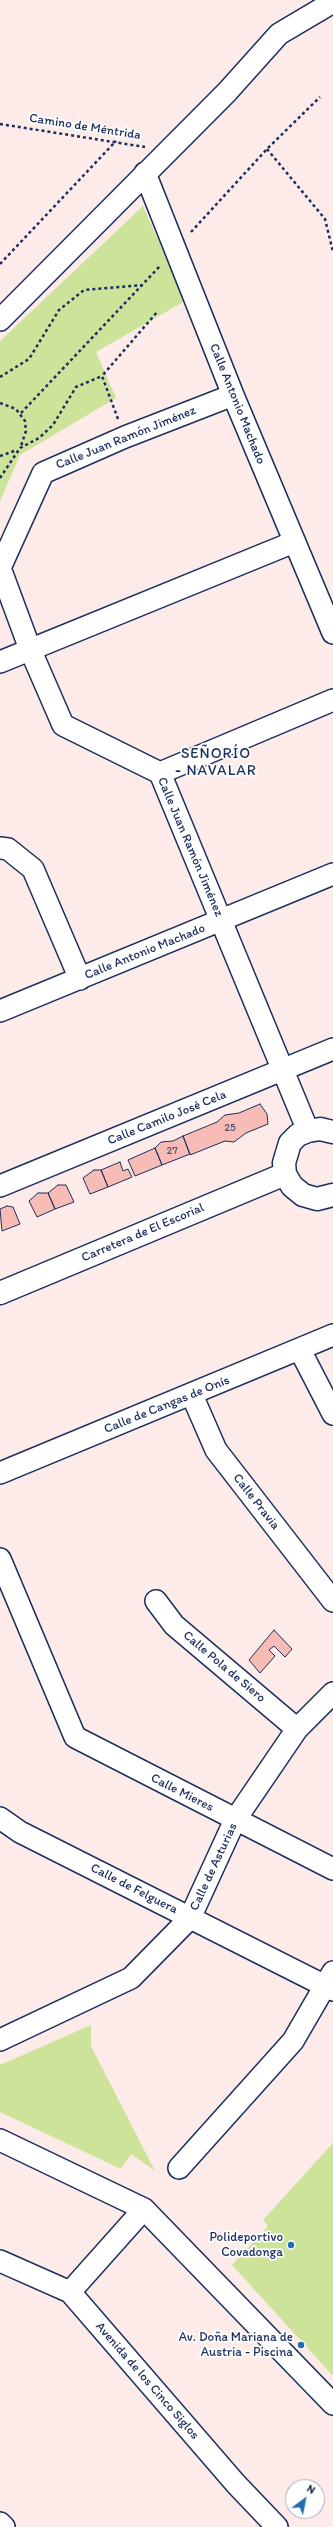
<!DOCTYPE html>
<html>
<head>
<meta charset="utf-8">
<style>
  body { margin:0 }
  #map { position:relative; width:333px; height:2527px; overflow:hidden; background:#fdebe9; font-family:Itim,sans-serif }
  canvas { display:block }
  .north { position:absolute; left:285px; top:2479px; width:40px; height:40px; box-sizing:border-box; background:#fff; border:1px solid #a4acbf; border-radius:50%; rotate:32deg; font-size:11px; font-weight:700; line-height:16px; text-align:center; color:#1b2f5e }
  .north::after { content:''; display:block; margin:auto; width:14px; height:18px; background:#1f6fb2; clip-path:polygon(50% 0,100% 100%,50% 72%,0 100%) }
</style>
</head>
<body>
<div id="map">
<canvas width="333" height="2527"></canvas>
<div class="north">N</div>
</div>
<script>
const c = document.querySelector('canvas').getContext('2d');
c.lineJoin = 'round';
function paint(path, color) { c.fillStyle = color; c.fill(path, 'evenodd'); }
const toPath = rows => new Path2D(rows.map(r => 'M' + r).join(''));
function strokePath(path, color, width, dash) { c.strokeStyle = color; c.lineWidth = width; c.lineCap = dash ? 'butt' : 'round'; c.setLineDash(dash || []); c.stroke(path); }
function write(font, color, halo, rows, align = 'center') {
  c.font = font + ' Itim,sans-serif'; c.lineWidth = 3.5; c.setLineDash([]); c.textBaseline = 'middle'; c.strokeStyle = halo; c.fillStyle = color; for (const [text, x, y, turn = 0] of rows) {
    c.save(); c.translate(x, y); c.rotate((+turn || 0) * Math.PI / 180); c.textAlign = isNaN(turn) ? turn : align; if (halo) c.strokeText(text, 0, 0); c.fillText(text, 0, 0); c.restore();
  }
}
const green = toPath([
  [143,206,185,301,96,352,116,398,20,455,0,501,0,341],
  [91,2025,91,2046,155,2171,131,2154,121,2169,0,2112,0,2065],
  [333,2143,333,2376,232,2265,268,2226,263,2220]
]);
const building = toPath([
  [260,1104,267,1114,268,1124,246,1133,234,1142,225,1141,190,1155,183,1136,217,1122,225,1115,239,1113,260,1104],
  [183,1136,190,1154,162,1165,155,1148,161,1142,173,1141,183,1136],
  [155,1148,162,1165,135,1176,128,1160,155,1148],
  [120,1162,123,1171,128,1169,132,1177,108,1187,101,1170,120,1162],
  [94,1170,101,1170,108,1187,90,1194,83,1178,94,1170],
  [58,1185,66,1185,74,1202,55,1209,48,1193,58,1185],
  [38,1193,48,1193,55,1209,37,1217,29,1201,38,1193],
  [7,1206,13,1207,20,1224,2,1231,0,1209,7,1206],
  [274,1630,292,1649,285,1657,274,1646,269,1650,275,1656,260,1673,249,1660,274,1630]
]);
const path = toPath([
  [0,124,145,147],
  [267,149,325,219,333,252],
  [191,232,267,149,320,97],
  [0,264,116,141],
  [0,377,29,359,59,310,84,290,142,285],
  [0,403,16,409,25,421,26,431,21,446],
  [21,413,160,266],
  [118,419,102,376,158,311],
  [0,456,17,450],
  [0,478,20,448,39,438,53,425,76,387,102,376]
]);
const minor = toPath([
  [145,173,233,395,333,633],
  [0,320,227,92,279,34,333,2],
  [233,395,125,437,43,473,0,568,30,649,63,725,160,773,308,1131],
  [0,662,294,542],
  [160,773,333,700],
  [0,848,8,849,33,869,80,979],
  [0,1011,333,874],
  [0,1186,333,1049],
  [300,1350,333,1414],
  [192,1395,216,1450,333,1601],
  [0,1473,333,1335],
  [0,1559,75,1737,333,1869],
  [156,1601,174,1625,297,1729],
  [0,1818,20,1832,333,1990],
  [0,2040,131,1978,190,1918,235,1820,297,1729,333,1693],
  [0,2140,144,2209,333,2404],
  [179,2168,293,2041,333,1972],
  [0,2261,70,2292,236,2484,277,2527],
  [70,2292,144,2209],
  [0,2523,4,2527]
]);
const tertiary = toPath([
  [333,1132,320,1129,308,1131,298,1135,290,1143,284,1163,285,1174,292,1186,303,1195,317,1199,333,1195],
  [0,1293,285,1174]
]);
const markers = [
  [291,2245,4,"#1f6fb2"],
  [301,2345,4,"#1f6fb2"]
];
const numberNames = [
  ["25",230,1128],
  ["27",172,1151]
];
const streetNames = [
  ["Camino de Méntrida",85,127,9],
  ["Calle Antonio Machado",237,404,68],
  ["Calle Juan Ramón Jiménez",126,438,-22],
  ["Calle Juan Ramón Jiménez",190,847,67],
  ["Calle Antonio Machado",145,952,-22],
  ["Calle Camilo José Cela",167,1118,-22],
  ["Carretera de El Escorial",143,1233,-23],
  ["Calle de Cangas de Onís",167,1405,-22],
  ["Calle Pravia",256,1502,52],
  ["Calle Pola de Siero",224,1667,40],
  ["Calle Mieres",182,1793,27],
  ["Calle de Asturias",214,1867,-65],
  ["Calle de Felguera",134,1889,27],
  ["Avenida de los Cinco Siglos",147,2381,49]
];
const poiNames = [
  ["Polideportivo",283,2238],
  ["Covadonga",283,2253],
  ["Av. Doña Mariana de",293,2338],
  ["Austria - Piscina",293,2353]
];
const quarterNames = [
  ["SEÑORÍO",216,754],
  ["- NAVALAR",216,771]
];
paint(green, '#cce399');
paint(building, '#f8bcb7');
strokePath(building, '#1b2f5e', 1);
strokePath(minor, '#1b2f5e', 24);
strokePath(tertiary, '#1b2f5e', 25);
strokePath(path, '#1b2f5e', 2.5, [3, 3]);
strokePath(minor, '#fff', 21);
strokePath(tertiary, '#fff', 22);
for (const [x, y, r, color] of markers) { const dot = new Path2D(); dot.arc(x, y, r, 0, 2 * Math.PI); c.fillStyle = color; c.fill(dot); strokePath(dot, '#fff', 1.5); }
write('11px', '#525274', null, numberNames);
write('13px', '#1b2f5e', '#fff', streetNames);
write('13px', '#1b2f5e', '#fff', poiNames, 'right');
c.letterSpacing = '1px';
write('15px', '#1b2f5e', '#fff', quarterNames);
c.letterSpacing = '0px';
</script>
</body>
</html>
